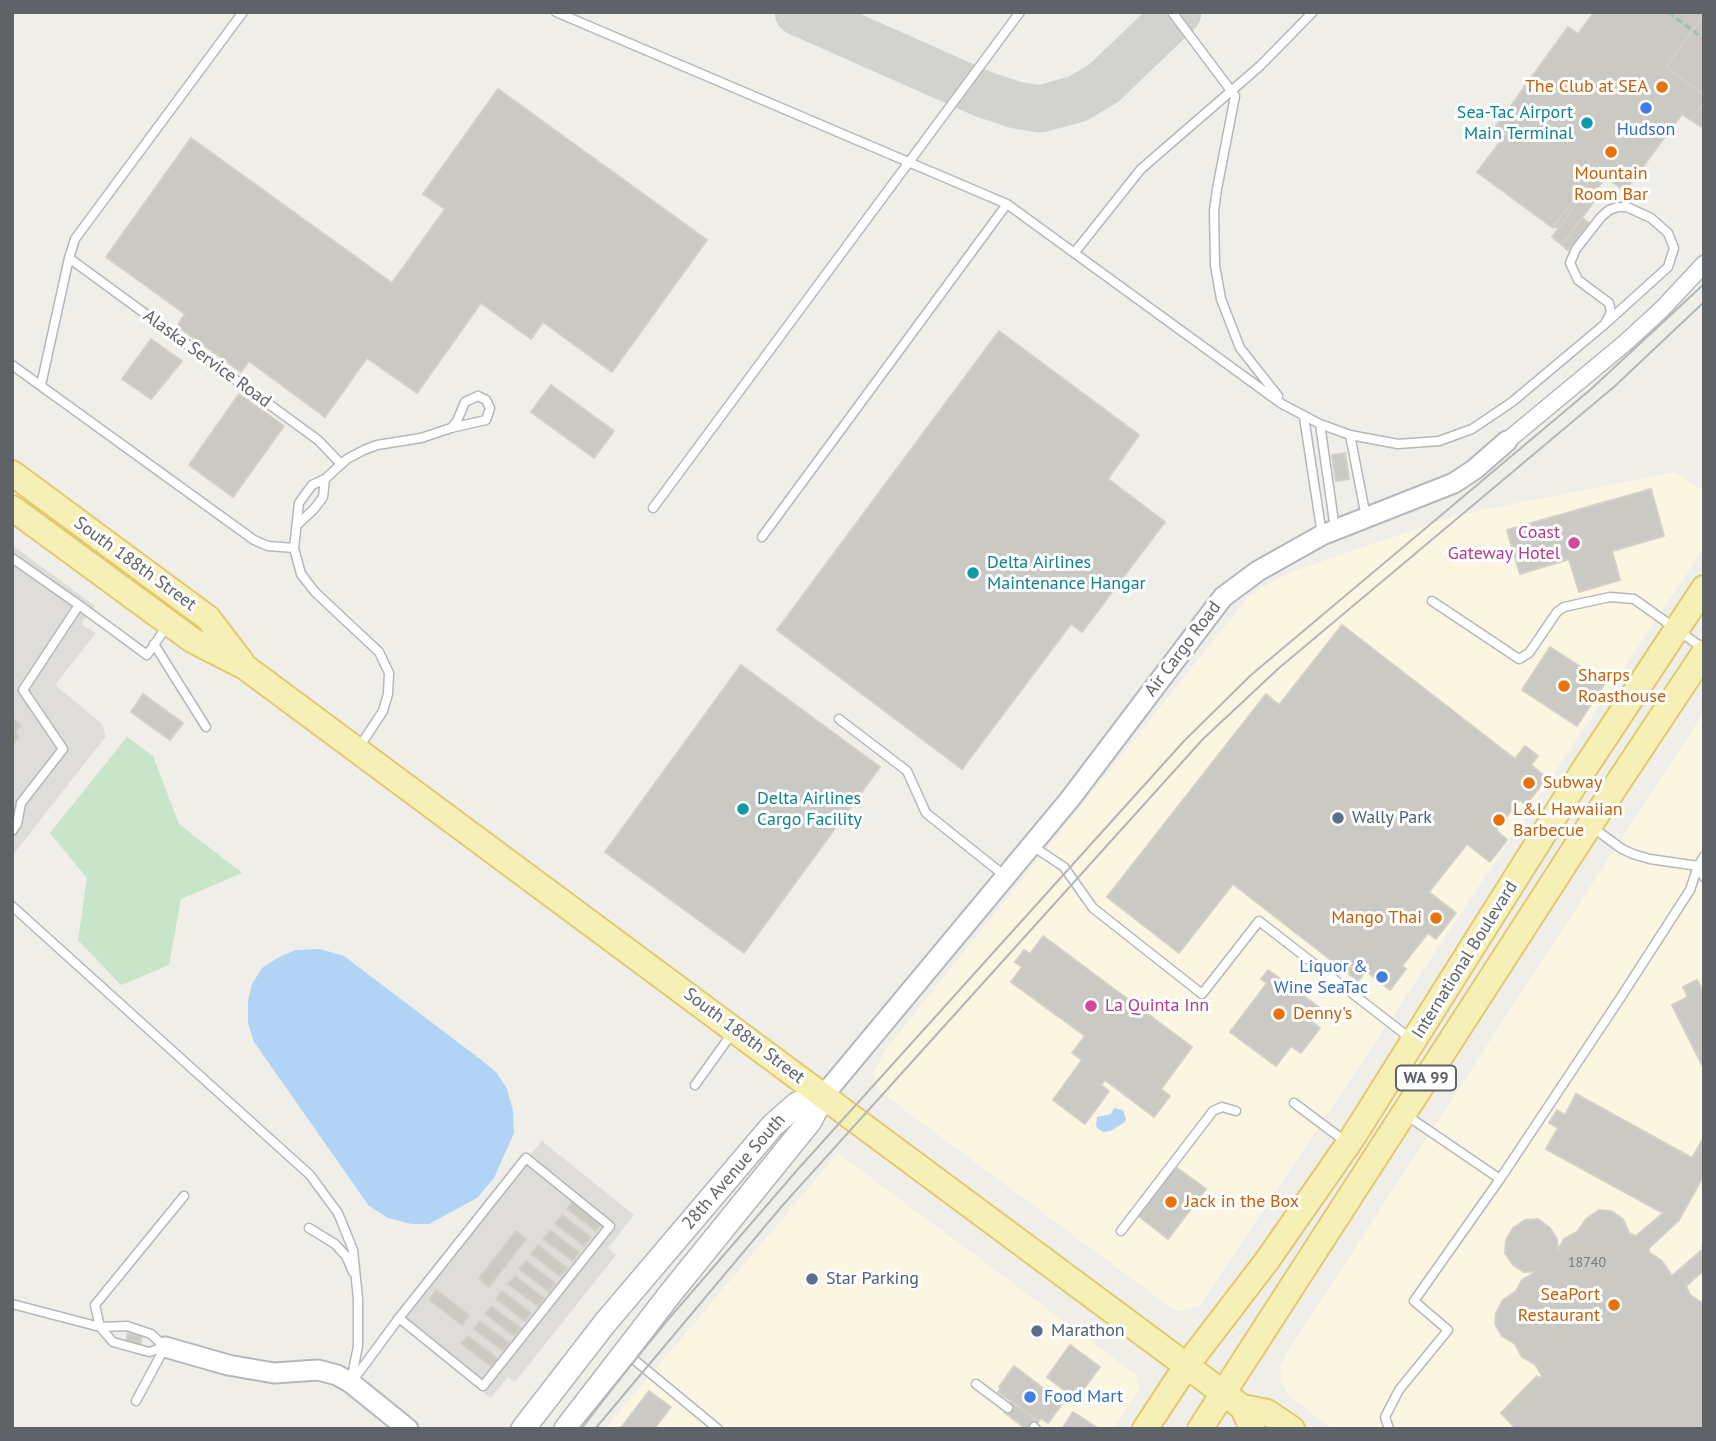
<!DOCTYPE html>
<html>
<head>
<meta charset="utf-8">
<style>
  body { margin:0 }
  #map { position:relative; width:1716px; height:1441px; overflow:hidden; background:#efeee8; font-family:"PT Sans",sans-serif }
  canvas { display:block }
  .frame { position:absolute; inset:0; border:14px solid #5f6266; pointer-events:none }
</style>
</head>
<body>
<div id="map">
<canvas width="1716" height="1441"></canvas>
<div class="frame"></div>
</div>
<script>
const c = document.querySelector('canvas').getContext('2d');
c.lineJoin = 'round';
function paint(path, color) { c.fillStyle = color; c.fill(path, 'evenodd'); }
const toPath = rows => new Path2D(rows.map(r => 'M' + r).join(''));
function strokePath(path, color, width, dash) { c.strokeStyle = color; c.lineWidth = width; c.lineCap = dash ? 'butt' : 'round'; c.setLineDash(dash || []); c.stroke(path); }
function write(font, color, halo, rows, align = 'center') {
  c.font = font + ' "PT Sans",sans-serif'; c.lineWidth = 6; c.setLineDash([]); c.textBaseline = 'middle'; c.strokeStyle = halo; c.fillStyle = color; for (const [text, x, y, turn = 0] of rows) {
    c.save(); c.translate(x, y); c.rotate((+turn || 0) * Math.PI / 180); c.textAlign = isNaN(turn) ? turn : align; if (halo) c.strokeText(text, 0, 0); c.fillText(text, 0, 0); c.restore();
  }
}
const commercial = toPath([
  [1675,472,1704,491,1704,548,1200,1305,1180,1311,1174,1310,879,1091,874,1071,887,1048,1250,595,1288,573,1457,515],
  [1704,712,1704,1429,1331,1429,1288,1394,1282,1382,1280,1366,1286,1354],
  [838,1153,1136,1375,1139,1390,1114,1429,605,1429]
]);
const industrial = toPath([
  [12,545,95,606,81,624,96,633,55,685,101,723,106,736,12,856],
  [542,1141,634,1215,608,1248,616,1255,515,1382,508,1377,491,1398,391,1319,524,1151,530,1155]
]);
const green = toPath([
  [127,737,153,756,179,824,242,873,181,899,169,965,121,985,78,940,87,878,50,833]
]);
const water = toPath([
  [320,949,344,956,480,1059,496,1072,507,1089,513,1111,514,1133,494,1178,477,1198,429,1224,412,1224,388,1218,369,1206,254,1042,248,1023,248,1000,252,984,262,968,279,957,296,950],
  [1114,1108,1123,1110,1126,1119,1125,1122,1110,1131,1104,1132,1098,1129,1096,1126,1097,1117,1111,1114]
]);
const taxiway = toPath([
  [798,12,983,94,1016,105,1040,109,1077,99,1104,83,1178,12]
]);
const building = toPath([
  [1594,12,1704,12,1704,15,1666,67,1704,95,1704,103,1691,120,1682,114,1625,191,1596,170,1553,228,1477,172,1507,133,1496,126,1568,27,1578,34,1594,12],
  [1704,15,1704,95,1666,67,1704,15],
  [498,89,707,240,612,372,543,322,531,339,481,303,417,393,367,358,325,417,249,361,241,372,177,326,185,314,106,257,191,138,392,283,445,209,423,194,498,89],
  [1704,103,1704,129,1691,120,1704,103],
  [1592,175,1602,182,1594,193,1588,188,1558,229,1554,226,1592,175],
  [1588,188,1598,196,1562,245,1552,237,1588,188],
  [1582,218,1589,223,1568,250,1562,245,1582,218],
  [999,331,1139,435,1108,479,1165,522,1082,632,1071,624,962,769,777,630,999,331],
  [151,339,182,361,151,399,122,379,151,339],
  [551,385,614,431,594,458,531,412,551,385],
  [239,394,284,426,233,497,189,465,239,394],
  [1345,453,1349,479,1336,481,1332,455,1345,453],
  [1651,489,1664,536,1612,551,1620,580,1579,592,1569,559,1520,574,1507,530,1651,489],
  [1342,625,1515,759,1525,746,1538,756,1531,765,1547,778,1526,805,1520,800,1496,830,1507,840,1490,862,1467,844,1429,892,1456,913,1436,939,1428,933,1402,966,1406,969,1390,990,1366,971,1358,981,1233,884,1179,953,1107,897,1266,694,1279,705,1342,625],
  [1550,647,1605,683,1577,726,1522,690,1550,647],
  [741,665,880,767,744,953,605,852,741,665],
  [143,694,183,723,170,740,131,712,143,694],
  [14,720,21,725,15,733,19,736,12,746,12,723,14,720],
  [1043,936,1192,1047,1161,1089,1170,1096,1154,1117,1105,1080,1101,1085,1109,1091,1085,1124,1053,1100,1082,1060,1072,1053,1085,1036,1011,982,1022,967,1015,962,1024,950,1030,954,1043,936],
  [1268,970,1320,1008,1311,1021,1320,1028,1301,1053,1291,1046,1276,1066,1230,1032,1267,983,1261,979,1268,970],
  [1697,980,1702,989,1704,989,1704,1069,1672,1005,1688,997,1683,987,1697,980],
  [1576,1094,1692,1158,1704,1137,1704,1175,1679,1220,1648,1249,1650,1253,1662,1261,1672,1276,1703,1249,1702,1246,1704,1245,1704,1270,1686,1286,1690,1295,1704,1304,1704,1429,1516,1429,1501,1413,1537,1376,1539,1378,1542,1376,1535,1364,1522,1357,1515,1344,1502,1336,1495,1324,1496,1313,1503,1300,1516,1291,1522,1280,1537,1271,1524,1272,1513,1265,1505,1253,1506,1240,1513,1228,1525,1220,1538,1219,1550,1228,1557,1239,1558,1250,1564,1239,1577,1232,1586,1219,1599,1210,1611,1211,1623,1219,1629,1233,1636,1236,1663,1213,1546,1149,1558,1128,1549,1123,1557,1110,1565,1115,1576,1094],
  [1173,1165,1206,1189,1168,1239,1136,1214,1173,1165],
  [573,1201,602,1223,596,1231,567,1209,573,1201],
  [562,1215,591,1237,584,1246,555,1224,562,1215],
  [550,1230,579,1252,573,1261,543,1239,550,1230],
  [516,1231,526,1239,489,1287,479,1278,516,1231],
  [538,1245,567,1268,560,1276,531,1254,538,1245],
  [526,1261,555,1283,549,1292,519,1269,526,1261],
  [515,1276,544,1298,538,1306,508,1284,515,1276],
  [436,1290,469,1315,462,1325,429,1300,436,1290],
  [502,1291,531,1313,525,1321,496,1299,502,1291],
  [491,1306,521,1328,514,1336,485,1314,491,1306],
  [480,1321,509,1343,503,1351,474,1329,480,1321],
  [128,1333,142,1337,140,1345,126,1341,128,1333],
  [468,1336,497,1358,491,1366,461,1344,468,1336],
  [1070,1345,1100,1367,1076,1399,1047,1377,1070,1345],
  [1014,1366,1063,1403,1048,1423,1041,1418,1039,1421,998,1392,1001,1388,999,1387,1014,1366],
  [649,1391,671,1407,654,1429,620,1429,649,1391],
  [1012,1402,1039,1421,1033,1429,1026,1429,1004,1412,1012,1402],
  [1073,1412,1093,1425,1099,1429,1062,1429,1073,1412]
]);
const path = toPath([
  [1668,12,1704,39]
]);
const service = toPath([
  [556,12,1007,204,1282,404,1320,424,1350,435,1398,444,1439,441,1472,429,1512,402,1605,324,1668,267,1674,248,1668,233,1651,218,1627,207,1618,207,1609,210,1601,217,1576,249,1570,263,1578,280,1609,303,1611,312,1605,324],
  [1172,12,1235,96,1217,189,1214,211,1215,265,1221,299,1240,348,1278,396],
  [1075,252,1141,169,1260,66,1313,12],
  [69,258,318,440,341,464],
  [12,365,254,540,268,546,294,548],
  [41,385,69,258,75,239,243,12],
  [478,396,486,400,490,408,486,420,451,428,457,421,465,402,478,396],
  [1304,417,1322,535],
  [1320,424,1335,529],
  [1350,435,1366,517],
  [653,508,1020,12],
  [298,524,314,509,323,497,325,479],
  [762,537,1007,204],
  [12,558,79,605],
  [1432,601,1519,659,1529,653,1557,612,1564,607,1610,597,1634,599,1704,649],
  [154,644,206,727],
  [839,719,907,771,926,813,1005,876],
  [358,749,383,711,388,694,389,673,379,652,315,592,301,574,294,548,299,503,312,485,325,479,347,459,364,450,377,445,421,438,451,428],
  [12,831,17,824,21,803,63,749,23,690,79,605,147,655,167,626],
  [1031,845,1064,867,1093,908,1202,994,1259,921,1411,1039],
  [1704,856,1698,866,1704,877],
  [12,906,310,1175,338,1213,353,1250,358,1299,358,1346,351,1381],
  [695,1085,733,1032],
  [1294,1103,1346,1142],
  [1406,1115,1500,1179],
  [309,1228,335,1244,346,1256,353,1272],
  [1121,1231,1213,1111,1222,1107,1236,1111],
  [12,1304,100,1327,95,1305,184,1196],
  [127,1326,151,1334,165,1347,149,1352,113,1342,100,1327,127,1326],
  [626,1353,718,1429],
  [351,1383,399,1318,526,1158,610,1226,483,1386,399,1318],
  [976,1384,1008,1408],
  [136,1401,165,1347],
  [1034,1427,1036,1429],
  [1389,1429,1385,1417,1399,1390,1448,1330,1414,1301,1500,1179,1621,997,1690,890,1698,866,1650,859,1633,854,1622,849,1592,827]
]);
const minor = toPath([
  [1507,441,1625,343,1662,309,1704,264]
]);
const tertiary = toPath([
  [823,1096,1070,799,1223,597,1258,571,1322,535,1454,483,1475,469,1507,441],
  [165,1347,228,1365,274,1373,318,1370,337,1375,351,1383,408,1429]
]);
const secondary = toPath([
  [523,1429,605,1323,773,1125,797,1104,823,1096],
  [566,1429,670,1294,810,1121,823,1096]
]);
const primary = toPath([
  [12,473,208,618,241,661],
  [12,508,192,640,245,667,1242,1407,1267,1412,1292,1429],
  [1242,1407,1253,1429],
  [1145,1429,1187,1365,1266,1262,1351,1140,1585,768,1704,588],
  [1200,1429,1590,825,1704,653]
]);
const tram = toPath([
  [579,1429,666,1322,799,1168,1184,741,1251,675,1590,390,1704,284],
  [595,1429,782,1206,1203,739,1279,668,1615,386,1704,302]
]);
const markers = [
  [1662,87,7,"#e8710a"],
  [1646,108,7,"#3f7fe0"],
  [1587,123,7,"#0f9aa8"],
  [1611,152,7,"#e8710a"],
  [1574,543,7,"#d1479c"],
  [973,573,7,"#0f9aa8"],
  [1564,686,7,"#e8710a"],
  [1529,783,7,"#e8710a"],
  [743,809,7,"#0f9aa8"],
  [1338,818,7,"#5c6f8a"],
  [1499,820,7,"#e8710a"],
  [1436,918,7,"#e8710a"],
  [1382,977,7,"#3f7fe0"],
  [1091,1006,7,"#d1479c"],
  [1279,1014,7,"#e8710a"],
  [1171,1202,7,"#e8710a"],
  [812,1279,7,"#5c6f8a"],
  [1614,1305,7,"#e8710a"],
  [1037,1331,7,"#5c6f8a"],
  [1030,1397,7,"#3f7fe0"]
];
const numberNames = [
  ["18740",1587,1263]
];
const shields = [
  [1426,1078,60]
];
const shieldNames = [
  ["WA 99",1426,1078]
];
const foodNames = [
  ["The Club at SEA",1648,87,"right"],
  ["Mountain",1611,174,"center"],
  ["Room Bar",1611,195,"center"],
  ["Sharps",1578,676],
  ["Roasthouse",1578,697],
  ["Subway",1543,783],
  ["L&L Hawaiian",1513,810],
  ["Barbecue",1513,831],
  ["Mango Thai",1422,918,"right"],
  ["Denny's",1293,1014],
  ["Jack in the Box",1185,1202],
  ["SeaPort",1600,1295,"right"],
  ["Restaurant",1600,1316,"right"]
];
const cultureNames = [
  ["Sea-Tac Airport",1573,113,"right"],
  ["Main Terminal",1573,134,"right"],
  ["Delta Airlines",987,563],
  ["Maintenance Hangar",987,584],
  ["Delta Airlines",757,799],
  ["Cargo Facility",757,820]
];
const shopNames = [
  ["Hudson",1646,130],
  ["Liquor &",1368,967,"right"],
  ["Wine SeaTac",1368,988,"right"],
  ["Food Mart",1044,1397,"left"]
];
const streetNames = [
  ["Alaska Service Road",207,359,36],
  ["South 188th Street",135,564,36],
  ["Air Cargo Road",1183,649,-53],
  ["International Boulevard",1465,960,-58],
  ["South 188th Street",744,1036,37],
  ["28th Avenue South",734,1172,-49]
];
const hotelNames = [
  ["Coast",1560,533],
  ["Gateway Hotel",1560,554],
  ["La Quinta Inn",1105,1006,"left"]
];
const serviceNames = [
  ["Wally Park",1352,818],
  ["Star Parking",826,1279],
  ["Marathon",1051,1331]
];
paint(commercial, '#fbf6e2');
paint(industrial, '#dfddda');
paint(green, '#c8e4c9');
paint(water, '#b1d4f6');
strokePath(taxiway, '#d2d2cf', 47);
paint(building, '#cbc9c4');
strokePath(building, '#d4d0c7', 2);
strokePath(service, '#b5b7bb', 11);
strokePath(minor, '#b5b7bb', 19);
strokePath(tertiary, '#b5b7bb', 23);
strokePath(secondary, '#b4b6ba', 26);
strokePath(primary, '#e3c96e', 28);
strokePath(path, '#a1c4ad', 3.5, [7, 3.5]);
strokePath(service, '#fff', 8);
strokePath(minor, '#fff', 16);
strokePath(tertiary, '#fff', 19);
strokePath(secondary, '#fff', 23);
strokePath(primary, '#f7f0b6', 24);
strokePath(tram, '#b5b6b6', 2);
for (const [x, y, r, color] of markers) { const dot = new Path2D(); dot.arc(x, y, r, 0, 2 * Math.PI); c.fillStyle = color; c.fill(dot); strokePath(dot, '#fff', 2.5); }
write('14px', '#7a7c7e', null, numberNames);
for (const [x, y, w] of shields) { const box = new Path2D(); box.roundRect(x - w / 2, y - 12.5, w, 25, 5); c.fillStyle = '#fff'; c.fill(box); strokePath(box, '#5f6266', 2); }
write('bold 16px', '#5f6266', null, shieldNames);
write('18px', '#c56008', '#fff', foodNames, 'left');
write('18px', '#0d838f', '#fff', cultureNames, 'left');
write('18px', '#366cbe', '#fff', shopNames);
write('18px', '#5f6266', '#fff', streetNames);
write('18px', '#b23c85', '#fff', hotelNames, 'right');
write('18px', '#4e5e75', '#fff', serviceNames, 'left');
</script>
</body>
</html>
